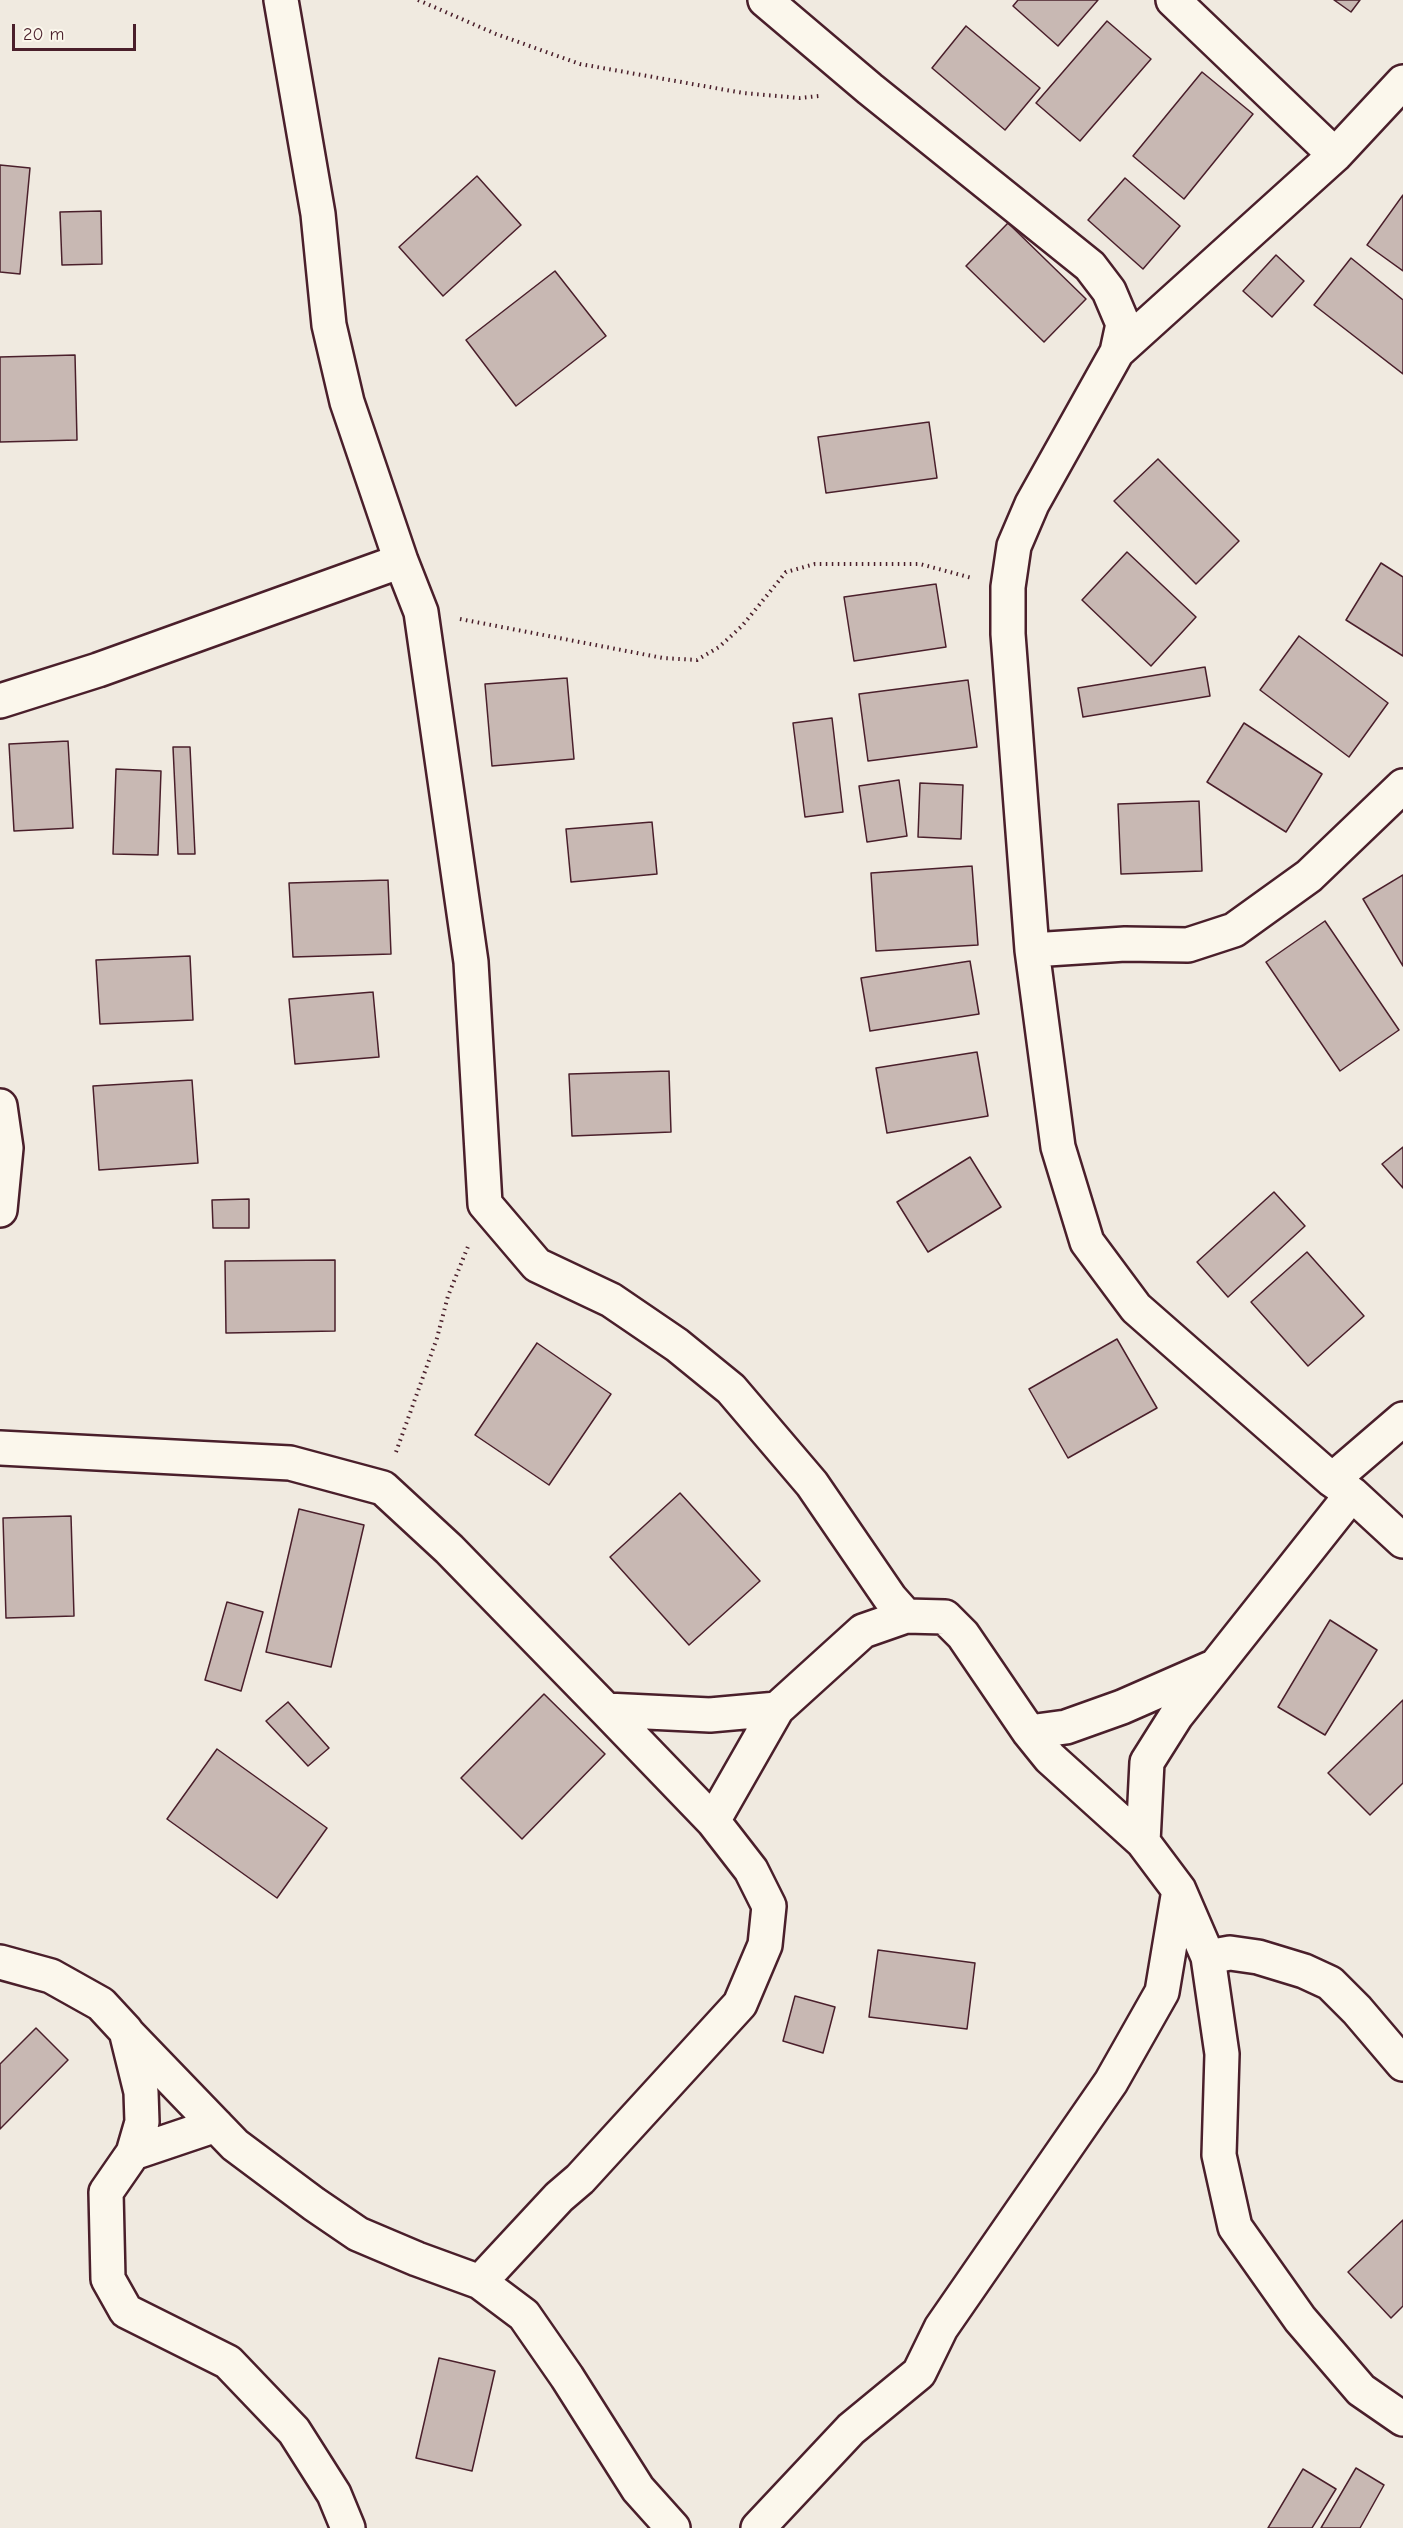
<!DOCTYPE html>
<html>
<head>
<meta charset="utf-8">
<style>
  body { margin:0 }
  #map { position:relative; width:1403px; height:2528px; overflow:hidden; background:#f0eae0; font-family:"Comic Neue",sans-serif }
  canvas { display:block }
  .scale { position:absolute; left:12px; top:24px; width:124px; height:27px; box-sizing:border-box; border:3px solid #4a1f2b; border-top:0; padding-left:8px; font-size:18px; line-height:21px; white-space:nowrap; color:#4a1f2b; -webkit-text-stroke:4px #fbf7ec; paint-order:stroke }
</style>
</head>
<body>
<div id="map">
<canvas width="1403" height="2528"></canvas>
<div class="scale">20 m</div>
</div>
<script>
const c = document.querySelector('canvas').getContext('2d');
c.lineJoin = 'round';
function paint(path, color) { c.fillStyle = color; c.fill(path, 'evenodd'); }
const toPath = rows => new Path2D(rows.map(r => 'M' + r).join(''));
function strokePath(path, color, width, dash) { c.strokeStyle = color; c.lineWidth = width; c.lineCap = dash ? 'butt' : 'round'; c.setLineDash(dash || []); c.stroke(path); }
const building = toPath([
  [1018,0,1098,0,1058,46,1013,6,1018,0],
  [1334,0,1360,0,1351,12,1334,0],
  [1107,21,1151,59,1080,141,1036,103,1107,21],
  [966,26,1040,88,1005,130,932,68,966,26],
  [1202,72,1253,114,1184,199,1133,156,1202,72],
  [0,165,30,168,20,274,0,272,0,165],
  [477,176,521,225,443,296,399,247,477,176],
  [1125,178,1180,226,1143,269,1088,220,1125,178],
  [1403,195,1403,271,1367,245,1403,195],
  [101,211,102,264,62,265,60,212,101,211],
  [1008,223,1086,299,1044,342,966,266,1008,223],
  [1276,255,1304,281,1272,317,1243,291,1276,255],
  [1351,258,1403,300,1403,374,1314,305,1351,258],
  [555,271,606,336,516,406,466,340,555,271],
  [75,355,77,440,0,442,0,357,75,355],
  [929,422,937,478,826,493,818,437,929,422],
  [1158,459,1239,541,1196,584,1114,501,1158,459],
  [1127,552,1196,617,1151,666,1082,600,1127,552],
  [1381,563,1403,577,1403,656,1346,620,1381,563],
  [936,584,946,647,854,661,844,597,936,584],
  [1299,636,1388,703,1349,757,1260,690,1299,636],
  [1205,667,1210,696,1083,717,1078,688,1205,667],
  [567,678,574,759,492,766,485,684,567,678],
  [968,680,977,747,868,761,859,694,968,680],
  [832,718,843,812,805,817,793,723,832,718],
  [1244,723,1322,774,1286,832,1207,782,1244,723],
  [68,741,73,828,14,831,9,744,68,741],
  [173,747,190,747,195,854,178,854,173,747],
  [116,769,161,771,158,855,113,854,116,769],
  [899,780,907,836,867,842,859,786,899,780],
  [920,783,963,785,961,839,918,837,920,783],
  [1199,801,1202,871,1121,874,1118,804,1199,801],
  [652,822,657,874,571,882,566,829,652,822],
  [972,866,978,945,876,951,871,873,972,866],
  [1403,875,1403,966,1363,899,1403,875],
  [388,880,391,954,293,957,289,883,388,880],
  [1325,921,1399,1030,1340,1071,1266,962,1325,921],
  [190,956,193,1020,100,1024,96,960,190,956],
  [970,961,979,1014,870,1031,861,978,970,961],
  [373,992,379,1057,295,1064,289,999,373,992],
  [977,1052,988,1116,887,1133,876,1068,977,1052],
  [669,1071,671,1132,572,1136,569,1074,669,1071],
  [192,1080,198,1163,99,1170,93,1086,192,1080],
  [1403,1147,1403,1188,1382,1164,1403,1147],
  [970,1157,1001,1207,928,1252,897,1202,970,1157],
  [1274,1192,1305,1226,1228,1297,1197,1262,1274,1192],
  [249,1199,249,1228,213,1228,212,1200,249,1199],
  [1307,1252,1364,1316,1308,1366,1251,1302,1307,1252],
  [335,1260,335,1331,226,1333,225,1261,335,1260],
  [1117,1339,1157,1408,1068,1458,1029,1389,1117,1339],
  [537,1343,611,1394,549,1485,475,1435,537,1343],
  [680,1493,760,1581,689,1645,610,1557,680,1493],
  [299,1509,364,1525,331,1667,266,1652,299,1509],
  [71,1516,74,1616,6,1618,3,1518,71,1516],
  [227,1602,263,1612,241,1691,205,1680,227,1602],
  [1330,1620,1377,1650,1325,1735,1278,1707,1330,1620],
  [544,1694,605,1754,522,1839,461,1778,544,1694],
  [1403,1700,1403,1783,1370,1815,1328,1773,1403,1700],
  [288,1702,329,1748,308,1766,266,1721,288,1702],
  [217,1749,327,1828,277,1898,167,1819,217,1749],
  [878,1950,975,1963,967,2029,869,2017,878,1950],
  [795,1996,835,2007,823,2053,783,2041,795,1996],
  [36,2028,68,2060,0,2129,0,2064,36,2028],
  [1403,2220,1403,2306,1391,2318,1348,2272,1403,2220],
  [439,2358,495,2371,472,2471,416,2458,439,2358],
  [1356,2468,1384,2485,1360,2528,1321,2528,1356,2468],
  [1303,2469,1336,2489,1312,2528,1268,2528,1303,2469]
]);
const path = toPath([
  [418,0,496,34,580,64,743,93,800,98,819,96],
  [460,619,663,658,697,660,719,647,742,626,786,572,815,564,920,564,972,578],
  [396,1452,437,1338,448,1296,469,1244]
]);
const minor = toPath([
  [281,0,318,214,329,325,347,402,401,561,421,612,471,962,485,1204,537,1265,611,1300,677,1345,731,1389,812,1484,890,1598,906,1616],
  [765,0,870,89,1090,266,1109,291,1123,324,1117,352,1032,504,1014,546,1008,587,1008,634,1032,950,1058,1147,1087,1242,1136,1308,1332,1480,1352,1494,1403,1541],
  [1173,0,1335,155],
  [1117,352,1335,155,1403,82],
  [0,701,98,670,401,561],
  [1032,950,1125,944,1188,945,1234,930,1309,876,1403,786],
  [0,1106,6,1148,0,1210],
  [0,1448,290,1463,383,1488,449,1549,606,1710,713,1821,751,1870,769,1906,765,1945,740,2004,580,2179,559,2197,480,2282],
  [1332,1480,1403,1419],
  [606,1710,710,1715,777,1709],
  [1029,1732,1066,1727,1122,1707,1211,1668],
  [713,1821,777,1709,863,1631,906,1616,945,1617,963,1635,1029,1732,1050,1758,1143,1842,1179,1890,1208,1957,1222,2054,1219,2155,1235,2227,1300,2319,1361,2390,1403,2419],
  [1143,1842,1147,1762,1176,1716,1352,1494],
  [1208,1957,1230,1953,1258,1957,1304,1971,1330,1983,1357,2010,1403,2064],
  [0,1962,51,1976,101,2004,126,2031,141,2092,142,2122,133,2153,106,2192,108,2279,126,2311,228,2362,294,2431,334,2494,348,2528],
  [127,2033,235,2145,314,2204,358,2234,417,2259,480,2282,524,2315,567,2377,638,2489,673,2528],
  [133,2153,216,2125],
  [758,2528,851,2429,919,2373,941,2328,1111,2082,1162,1992,1179,1890]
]);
paint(building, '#c8b8b3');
strokePath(building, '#4a1f2b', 1.5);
strokePath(minor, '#4a1f2b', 38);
strokePath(path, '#4a1f2b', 4, [1.5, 4.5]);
strokePath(minor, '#fbf7ec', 33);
</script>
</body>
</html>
